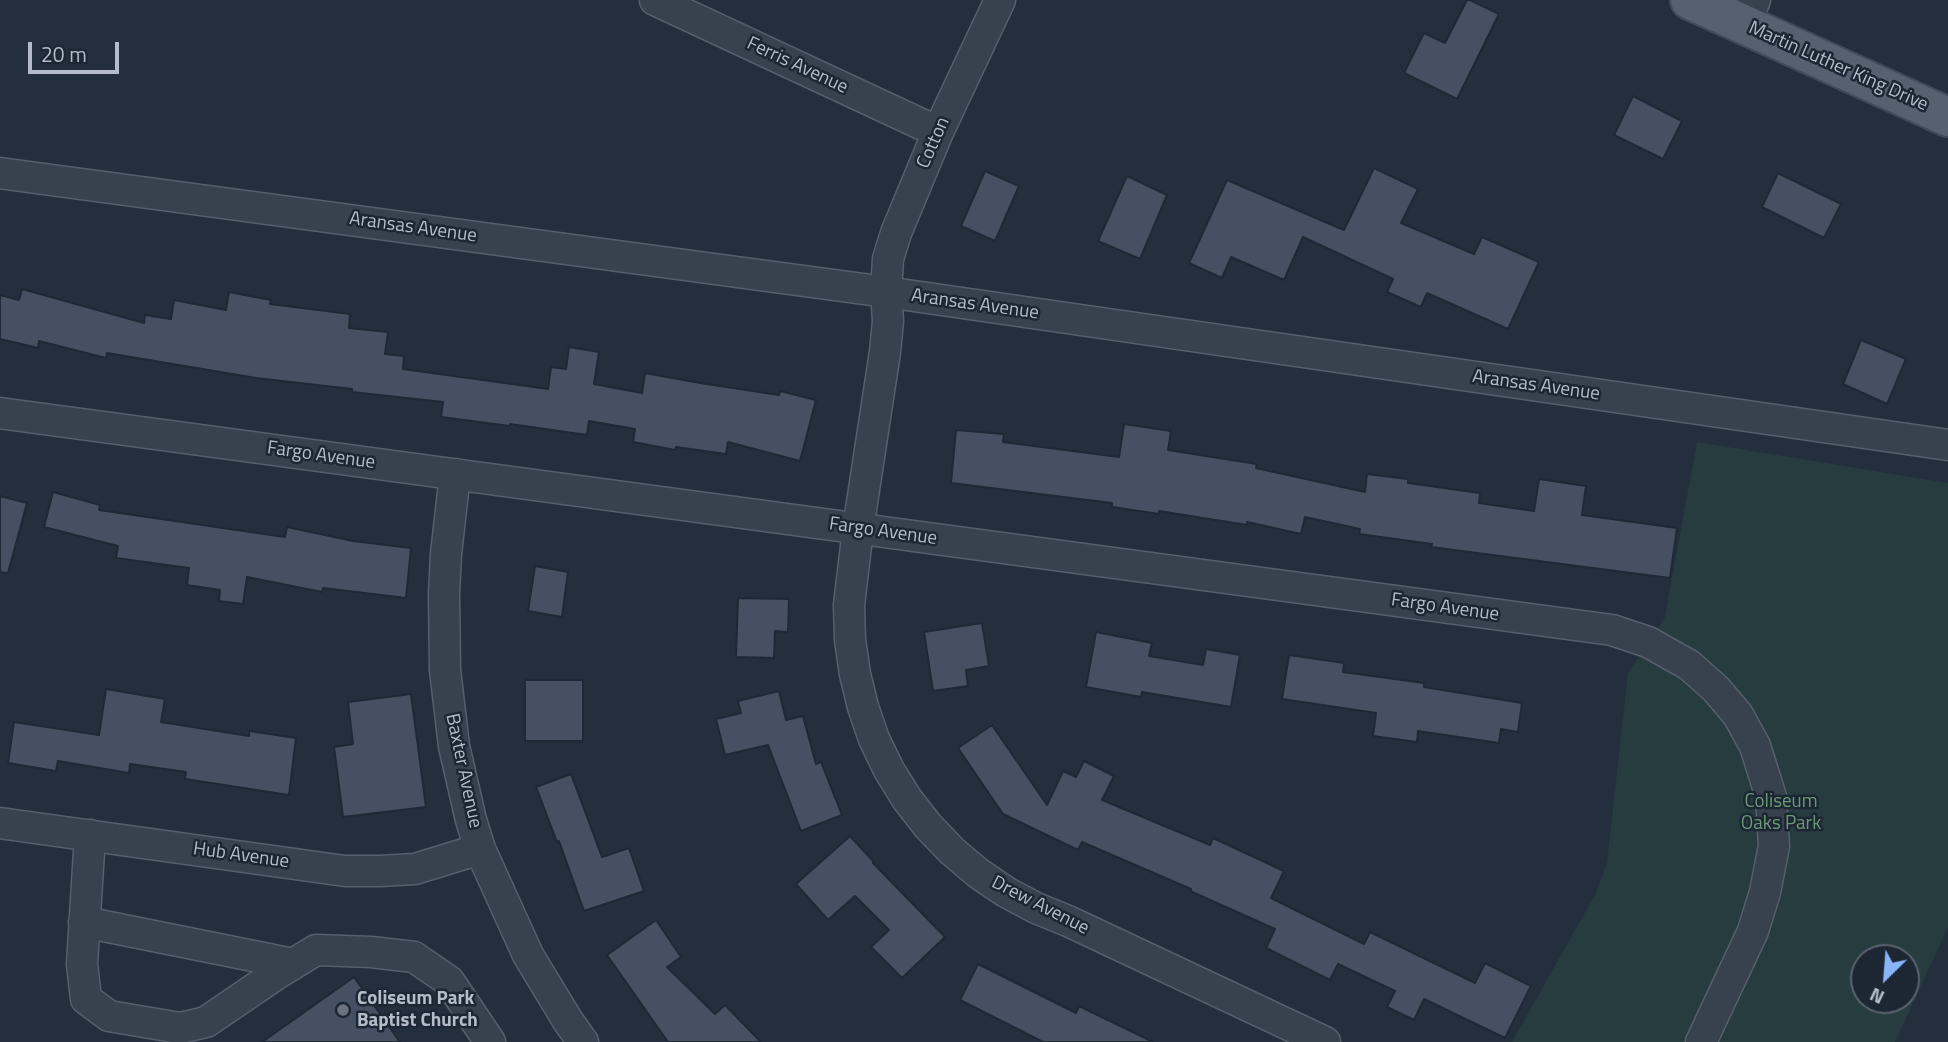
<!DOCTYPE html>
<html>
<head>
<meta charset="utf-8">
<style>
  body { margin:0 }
  #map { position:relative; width:1948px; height:1042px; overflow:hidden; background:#242f3e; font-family:"Titillium Web",sans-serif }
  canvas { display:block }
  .north { position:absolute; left:1850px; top:944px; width:70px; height:70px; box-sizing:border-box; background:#1d2633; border:2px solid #59626f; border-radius:50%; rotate:205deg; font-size:19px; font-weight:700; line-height:28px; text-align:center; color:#b4bcc9 }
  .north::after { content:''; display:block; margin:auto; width:24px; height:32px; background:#8ab4f8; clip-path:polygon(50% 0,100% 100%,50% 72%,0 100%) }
  .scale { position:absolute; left:28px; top:42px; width:91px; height:32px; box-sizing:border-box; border:4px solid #b4bcc9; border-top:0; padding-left:9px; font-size:21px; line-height:24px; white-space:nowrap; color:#b4bcc9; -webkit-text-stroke:5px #1d2633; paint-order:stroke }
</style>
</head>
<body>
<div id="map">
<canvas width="1948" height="1042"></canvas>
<div class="north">N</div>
<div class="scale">20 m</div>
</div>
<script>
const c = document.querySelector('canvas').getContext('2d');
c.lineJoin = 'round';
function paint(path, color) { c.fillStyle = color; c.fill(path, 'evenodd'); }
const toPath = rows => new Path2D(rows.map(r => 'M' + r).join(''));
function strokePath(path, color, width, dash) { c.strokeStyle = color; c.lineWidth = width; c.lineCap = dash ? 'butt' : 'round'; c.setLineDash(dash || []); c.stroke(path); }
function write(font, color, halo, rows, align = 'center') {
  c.font = font + ' "Titillium Web",sans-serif'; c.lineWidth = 5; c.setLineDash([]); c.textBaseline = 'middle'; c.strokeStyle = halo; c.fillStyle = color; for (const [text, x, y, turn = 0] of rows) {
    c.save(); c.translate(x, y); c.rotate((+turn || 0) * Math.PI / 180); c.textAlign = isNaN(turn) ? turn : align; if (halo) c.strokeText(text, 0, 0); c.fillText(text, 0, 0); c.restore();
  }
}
const green = toPath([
  [1697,442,1948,483,1948,927,1895,1042,1512,1042,1596,893,1607,863,1628,673,1665,617],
  [1864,958,1906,958,1906,1000,1864,1000]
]);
const building = toPath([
  [1467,0,1470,0,1499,14,1457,99,1404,73,1424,33,1445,43,1467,0],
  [1633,96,1682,121,1663,159,1614,135,1633,96],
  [1374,168,1418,189,1401,223,1474,254,1482,237,1539,262,1508,329,1427,293,1421,307,1387,292,1393,279,1303,237,1284,280,1231,257,1222,278,1189,263,1227,180,1344,230,1374,168],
  [985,171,1019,186,995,241,961,226,985,171],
  [1778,173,1841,204,1824,238,1762,207,1778,173],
  [1127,176,1167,195,1140,259,1098,241,1127,176],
  [22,289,144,323,145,315,171,319,174,300,226,310,229,292,271,300,270,304,350,314,349,328,388,332,385,354,404,356,403,369,548,389,551,367,566,369,569,347,599,352,594,384,642,393,645,373,700,383,779,395,780,391,816,400,800,461,728,442,726,454,676,447,675,450,633,442,635,429,589,421,587,435,510,424,510,426,441,417,443,402,352,392,352,389,256,378,107,353,106,358,39,341,38,348,0,339,0,295,19,300,22,289],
  [1861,340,1906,359,1887,404,1843,384,1861,340],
  [1124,424,1171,431,1168,450,1257,464,1256,468,1365,492,1367,474,1408,479,1408,483,1480,493,1479,503,1534,511,1539,479,1586,486,1582,515,1677,528,1670,578,1431,547,1432,544,1359,534,1360,529,1305,517,1301,534,1247,522,1247,525,1159,511,1159,514,1112,507,1112,503,951,483,956,430,1004,434,1003,442,1119,457,1124,424],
  [53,492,100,505,99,510,285,537,287,527,353,541,411,548,406,598,323,588,322,592,247,577,243,604,219,601,220,590,187,585,189,568,116,558,118,546,44,527,53,492],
  [0,496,27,503,8,573,0,572,0,496],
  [535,566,568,572,562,617,528,611,535,566],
  [738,598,789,599,788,632,775,631,774,658,736,657,738,598],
  [982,623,989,666,966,670,968,686,933,691,924,632,982,623],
  [1096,632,1152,643,1149,656,1203,665,1206,649,1240,655,1231,707,1142,692,1141,697,1086,687,1096,632],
  [1289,655,1344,663,1343,672,1424,683,1424,687,1522,703,1518,732,1501,729,1499,743,1418,731,1417,742,1373,736,1376,713,1282,699,1289,655],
  [525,680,583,680,583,741,525,741,525,680],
  [106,689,165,699,161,722,249,736,249,731,296,738,289,795,185,779,186,772,130,764,129,773,58,761,56,771,8,763,14,722,99,735,106,689],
  [779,691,786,720,803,716,816,764,821,762,842,815,801,831,768,745,725,755,716,719,741,713,738,701,779,691],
  [411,694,426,807,343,817,334,747,353,744,348,702,411,694],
  [992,725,1047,805,1063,771,1076,777,1084,761,1114,776,1102,800,1210,845,1213,838,1284,871,1271,898,1364,944,1370,932,1475,983,1485,963,1531,986,1505,1038,1424,999,1414,1020,1387,1007,1395,991,1338,964,1330,980,1266,948,1275,929,1190,891,1191,889,1082,842,1078,850,1003,814,958,748,992,725],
  [571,774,602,857,629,848,644,891,584,911,559,841,557,842,536,787,571,774],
  [850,836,874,862,873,863,945,937,902,978,871,947,889,930,855,896,828,920,796,884,850,836],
  [656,920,681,957,667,967,715,1014,725,1005,761,1042,668,1042,607,955,656,920],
  [978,964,1076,1013,1079,1006,1153,1042,1043,1042,960,1000,978,964],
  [354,977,400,1042,262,1042,354,977]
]);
const minor = toPath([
  [655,0,938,132],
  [1000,0,938,132,896,233,888,259,886,292,888,321,885,352,858,529,849,605,850,640,855,674,863,707,874,739,889,770,907,799,928,826,952,851,978,873,1006,892,1036,908,1068,921,1325,1042],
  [1744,25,1755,0],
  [0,173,886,292,1948,445],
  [0,413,1612,630,1648,642,1689,665,1716,689,1738,715,1755,746,1771,797,1774,846,1765,892,1753,931,1701,1042],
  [455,474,446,554,444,594,445,670,454,746,471,820,480,849,528,955,568,1021,583,1042],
  [0,823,345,871,380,871,415,869,480,849],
  [90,835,82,964,86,999,109,1016,180,1028,206,1022,275,975,316,950,371,952,414,957,449,981,490,1042],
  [84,922,293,964]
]);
const major = toPath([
  [1690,0,1948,117]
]);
const markers = [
  [343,1010,7,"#6b7280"]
];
const streetNames = [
  ["Ferris Avenue",797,66,25],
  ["Martin Luther King Drive",1838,67,24],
  ["Cotton",934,143,-66],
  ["Aransas Avenue",413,228,8],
  ["Aransas Avenue",975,305,8],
  ["Aransas Avenue",1536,386,8],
  ["Fargo Avenue",321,456,8],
  ["Fargo Avenue",883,532,8],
  ["Fargo Avenue",1445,608,8],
  ["Baxter Avenue",463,771,78],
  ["Hub Avenue",241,856,8],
  ["Drew Avenue",1040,906,27]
];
const parkNames = [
  ["Coliseum",1781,802],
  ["Oaks Park",1781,824]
];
const poiNames = [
  ["Coliseum Park",357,999],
  ["Baptist Church",357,1021]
];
paint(green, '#263c3f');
paint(building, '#455162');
strokePath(building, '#1f2835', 2);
strokePath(minor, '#565f6c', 33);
strokePath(major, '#414a57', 42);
strokePath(minor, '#38414e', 30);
strokePath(major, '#56606e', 38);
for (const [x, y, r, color] of markers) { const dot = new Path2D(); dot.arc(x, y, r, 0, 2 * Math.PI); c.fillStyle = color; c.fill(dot); strokePath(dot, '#1d2633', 2.5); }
write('19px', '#b4bcc9', '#1d2633', streetNames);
write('19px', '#6b9a76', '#1d2633', parkNames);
write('bold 19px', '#b4bcc9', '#1d2633', poiNames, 'left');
</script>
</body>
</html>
